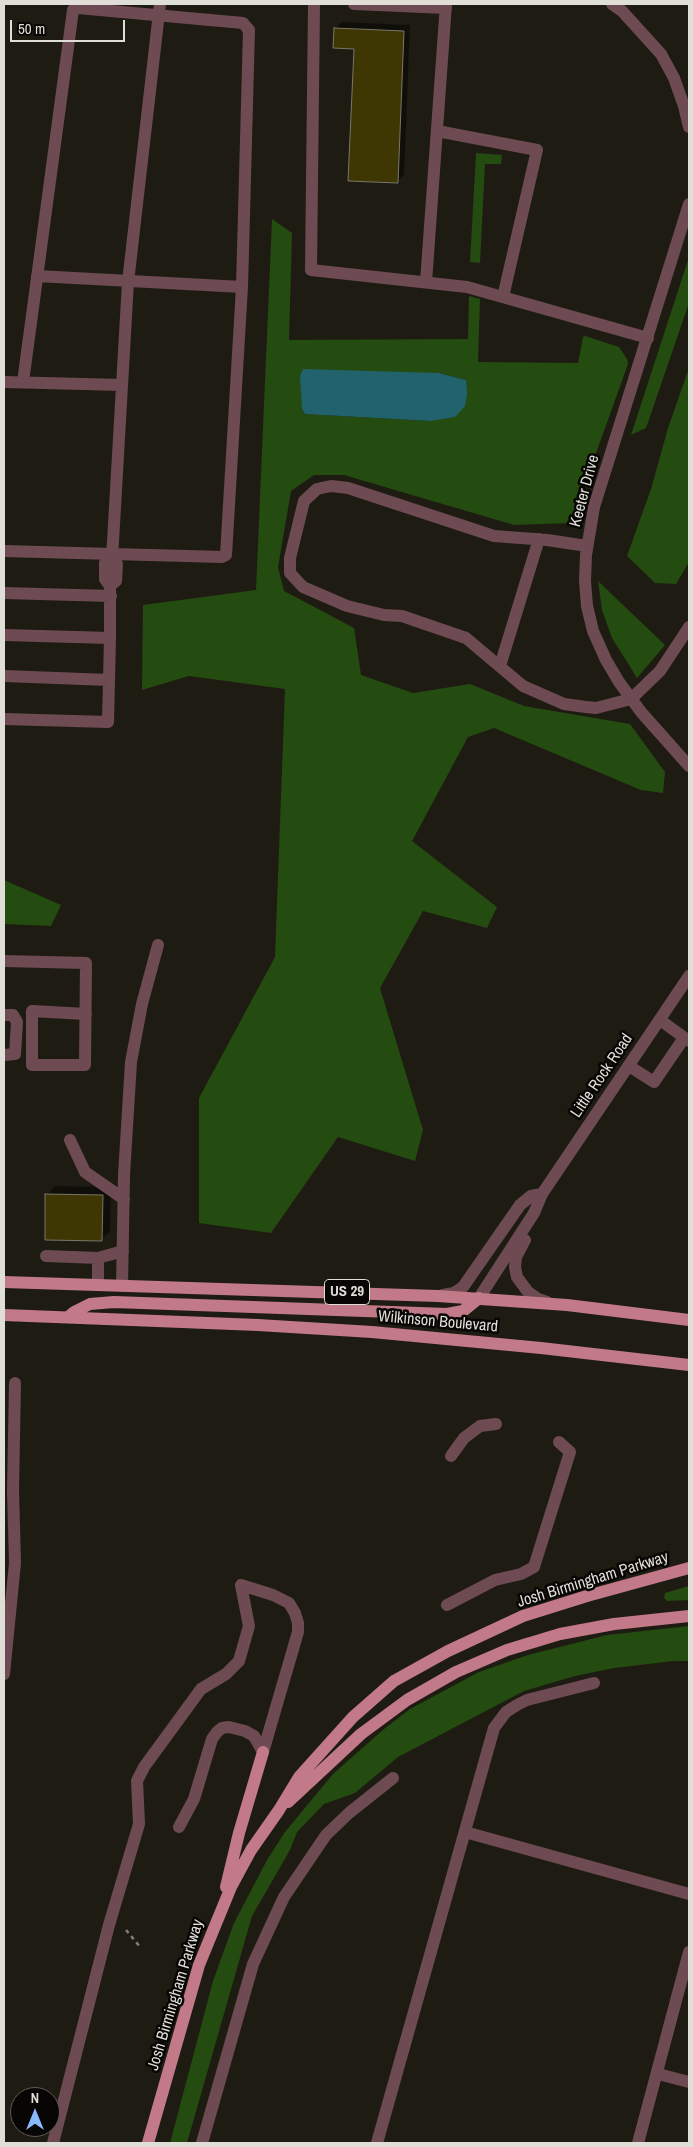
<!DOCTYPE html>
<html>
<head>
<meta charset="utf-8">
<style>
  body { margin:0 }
  #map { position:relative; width:693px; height:2147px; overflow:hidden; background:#1e1c12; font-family:"Archivo Narrow",sans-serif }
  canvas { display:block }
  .frame { position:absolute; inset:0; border:5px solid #dfded7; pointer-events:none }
  .north { position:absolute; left:10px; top:2087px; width:50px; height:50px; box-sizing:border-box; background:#070604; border:1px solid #5d5c58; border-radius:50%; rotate:0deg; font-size:14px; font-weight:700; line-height:20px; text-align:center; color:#dfded7 }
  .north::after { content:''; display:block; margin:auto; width:18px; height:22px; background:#88bafc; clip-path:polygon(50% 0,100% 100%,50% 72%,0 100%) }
  .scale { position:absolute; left:10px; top:20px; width:115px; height:22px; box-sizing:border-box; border:2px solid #dfded7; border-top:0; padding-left:6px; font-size:15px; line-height:18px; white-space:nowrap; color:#dfded7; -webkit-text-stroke:4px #070604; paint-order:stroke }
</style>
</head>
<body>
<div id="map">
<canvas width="693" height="2147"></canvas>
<div class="frame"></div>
<div class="north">N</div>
<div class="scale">50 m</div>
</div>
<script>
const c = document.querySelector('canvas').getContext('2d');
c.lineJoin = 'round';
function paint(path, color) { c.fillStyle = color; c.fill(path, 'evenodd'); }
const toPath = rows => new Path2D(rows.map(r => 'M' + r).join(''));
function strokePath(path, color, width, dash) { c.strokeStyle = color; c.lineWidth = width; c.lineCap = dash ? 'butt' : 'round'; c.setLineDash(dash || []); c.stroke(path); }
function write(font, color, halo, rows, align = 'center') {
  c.font = font + ' "Archivo Narrow",sans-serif'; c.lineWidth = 5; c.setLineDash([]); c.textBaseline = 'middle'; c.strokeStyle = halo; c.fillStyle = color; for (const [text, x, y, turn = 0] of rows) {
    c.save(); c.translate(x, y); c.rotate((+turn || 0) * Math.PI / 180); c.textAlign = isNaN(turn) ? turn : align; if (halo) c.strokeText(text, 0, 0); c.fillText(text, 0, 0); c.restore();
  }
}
const green = toPath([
  [476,153,502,155,501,164,485,164,480,263,470,262],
  [272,219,292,233,289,340,468,339,469,296,480,299,478,362,578,363,583,337,585,336,619,347,627,359,628,364,571,523,514,525,344,475,314,475,291,491,278,567,284,591,354,628,361,675,413,693,470,684,524,706,630,724,665,772,663,793,641,790,494,728,468,737,412,841,497,907,487,928,423,911,380,988,423,1130,415,1161,338,1137,271,1233,199,1223,199,1098,275,957,285,689,189,676,142,690,143,605,256,590],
  [439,373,466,380,430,421,305,414,302,409],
  [689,257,689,303,646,428,631,435],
  [689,368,689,562,676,584,655,583,627,556,651,489,668,428],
  [598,581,665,645,637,678,612,638,602,610],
  [4,880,61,905,51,926,4,924],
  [689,1586,689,1600,667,1601,664,1598,665,1593],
  [689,1626,689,1661,674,1661,614,1668,575,1676,524,1691,398,1757,355,1793,324,1804,297,1832,290,1850,252,1916,187,2143,170,2143,213,1981,234,1923,267,1860,285,1832,333,1774,384,1729,410,1709,479,1672,528,1655,607,1635]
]);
const water = toPath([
  [303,369,439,373,466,380,467,393,465,406,455,417,430,421,305,414,302,409,300,376]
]);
const shadow = toPath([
  [342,22,410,25,404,175,398,181,355,47,335,29],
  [55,1186,111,1187,110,1231,101,1240,47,1195]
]);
const building = toPath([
  [334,28,404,31,398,183,348,181,354,49,333,48,334,28],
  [45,1194,103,1195,102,1241,45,1240,45,1194]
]);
const path = toPath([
  [126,1930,141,1948]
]);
const minor = toPath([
  [314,4,311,270,467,287,648,338],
  [354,4,446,8],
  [612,4,622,11,661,54,674,78,684,106,689,127],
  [437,131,537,150,503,297],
  [689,204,594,507,586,555,585,581,587,606,593,631,606,660,619,682,641,712,689,766],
  [37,276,242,287],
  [426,282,446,4],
  [4,382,122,385],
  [587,546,547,540,494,536,348,488,331,486,317,489,304,501,290,558,290,573,303,587,347,606,384,615,402,616,466,638,523,686,564,704,586,707,596,708,631,699,660,671,689,627],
  [4,551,222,557,226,555,242,287,249,30,243,23,78,8,73,10,23,382],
  [110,586,116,581,117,564,112,559,128,282,160,4],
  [4,593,111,596],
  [4,635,110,638,110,586,105,579,105,563,112,559],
  [500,666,539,539],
  [4,676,109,680],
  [4,719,108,722,110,638],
  [4,961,86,963,85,1065,32,1065,32,1011,86,1014],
  [4,1015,13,1015,17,1022,15,1054,4,1055],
  [660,1020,689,1041],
  [629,1066,654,1082,684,1038],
  [70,1140,85,1172,124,1199],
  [525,1240,516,1257,515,1267,517,1277,528,1292,538,1299,547,1302],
  [46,1256,98,1258],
  [98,1285,98,1258,123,1251],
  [122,1286,124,1175,131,1062,142,1004,158,945],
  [443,1295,454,1293,463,1287,520,1205,531,1196,542,1194],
  [479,1298,534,1213,542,1194,689,976],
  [451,1456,464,1438,480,1426,496,1424],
  [241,1585,273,1595,289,1603,295,1613,298,1623,298,1632,263,1752],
  [447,1605,495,1580,521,1574,534,1567,570,1452,559,1442],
  [4,1674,15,1563,13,1491,15,1383],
  [179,1827,194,1799,212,1739,217,1732,222,1728,229,1727,245,1731,254,1736,263,1752],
  [465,1832,689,1894],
  [658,2074,689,2082],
  [53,2143,109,1925,139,1824,137,1781,144,1767,201,1689,226,1674,239,1661,249,1626,241,1585],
  [202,2143,253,1964,284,1897,326,1835,349,1813,393,1778],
  [377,2143,494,1728,506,1712,517,1705,527,1700,594,1683],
  [638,2143,689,1952]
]);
const major = toPath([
  [4,1282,438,1296,567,1305,689,1320],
  [4,1315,258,1325,372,1332,541,1348,689,1365],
  [68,1317,74,1312,90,1304,114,1302,447,1314,463,1311,479,1298],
  [288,1802,361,1734,407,1700,456,1672,507,1650,560,1634,614,1624,689,1616],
  [226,1887,239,1833,263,1752],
  [148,2143,199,1965,231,1887,251,1850,279,1810,299,1777,353,1717,394,1681,448,1651,523,1616,587,1596,689,1568]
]);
const shields = [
  [347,1292,45]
];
const shieldNames = [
  ["US 29",347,1292]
];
const streetNames = [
  ["Keeter Drive",585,491,-75],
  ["Little Rock Road",602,1076,-56],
  ["Wilkinson Boulevard",438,1322,5],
  ["Josh Birmingham Parkway",593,1580,-17],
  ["Josh Birmingham Parkway",176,1995,-73]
];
paint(green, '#244b10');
paint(water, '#21626c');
paint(shadow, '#0007');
paint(building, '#3e3603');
strokePath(building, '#79776a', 1);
strokePath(path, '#818077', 2.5, [4, 4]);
strokePath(minor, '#6e4b52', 12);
strokePath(major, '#c27988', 12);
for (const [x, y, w] of shields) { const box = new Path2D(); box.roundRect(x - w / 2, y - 12.5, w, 25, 4); c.fillStyle = '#070604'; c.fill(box); strokePath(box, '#dfded7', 1); }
write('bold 15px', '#dfded7', null, shieldNames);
write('16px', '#dfded7', '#070604', streetNames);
</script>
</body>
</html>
